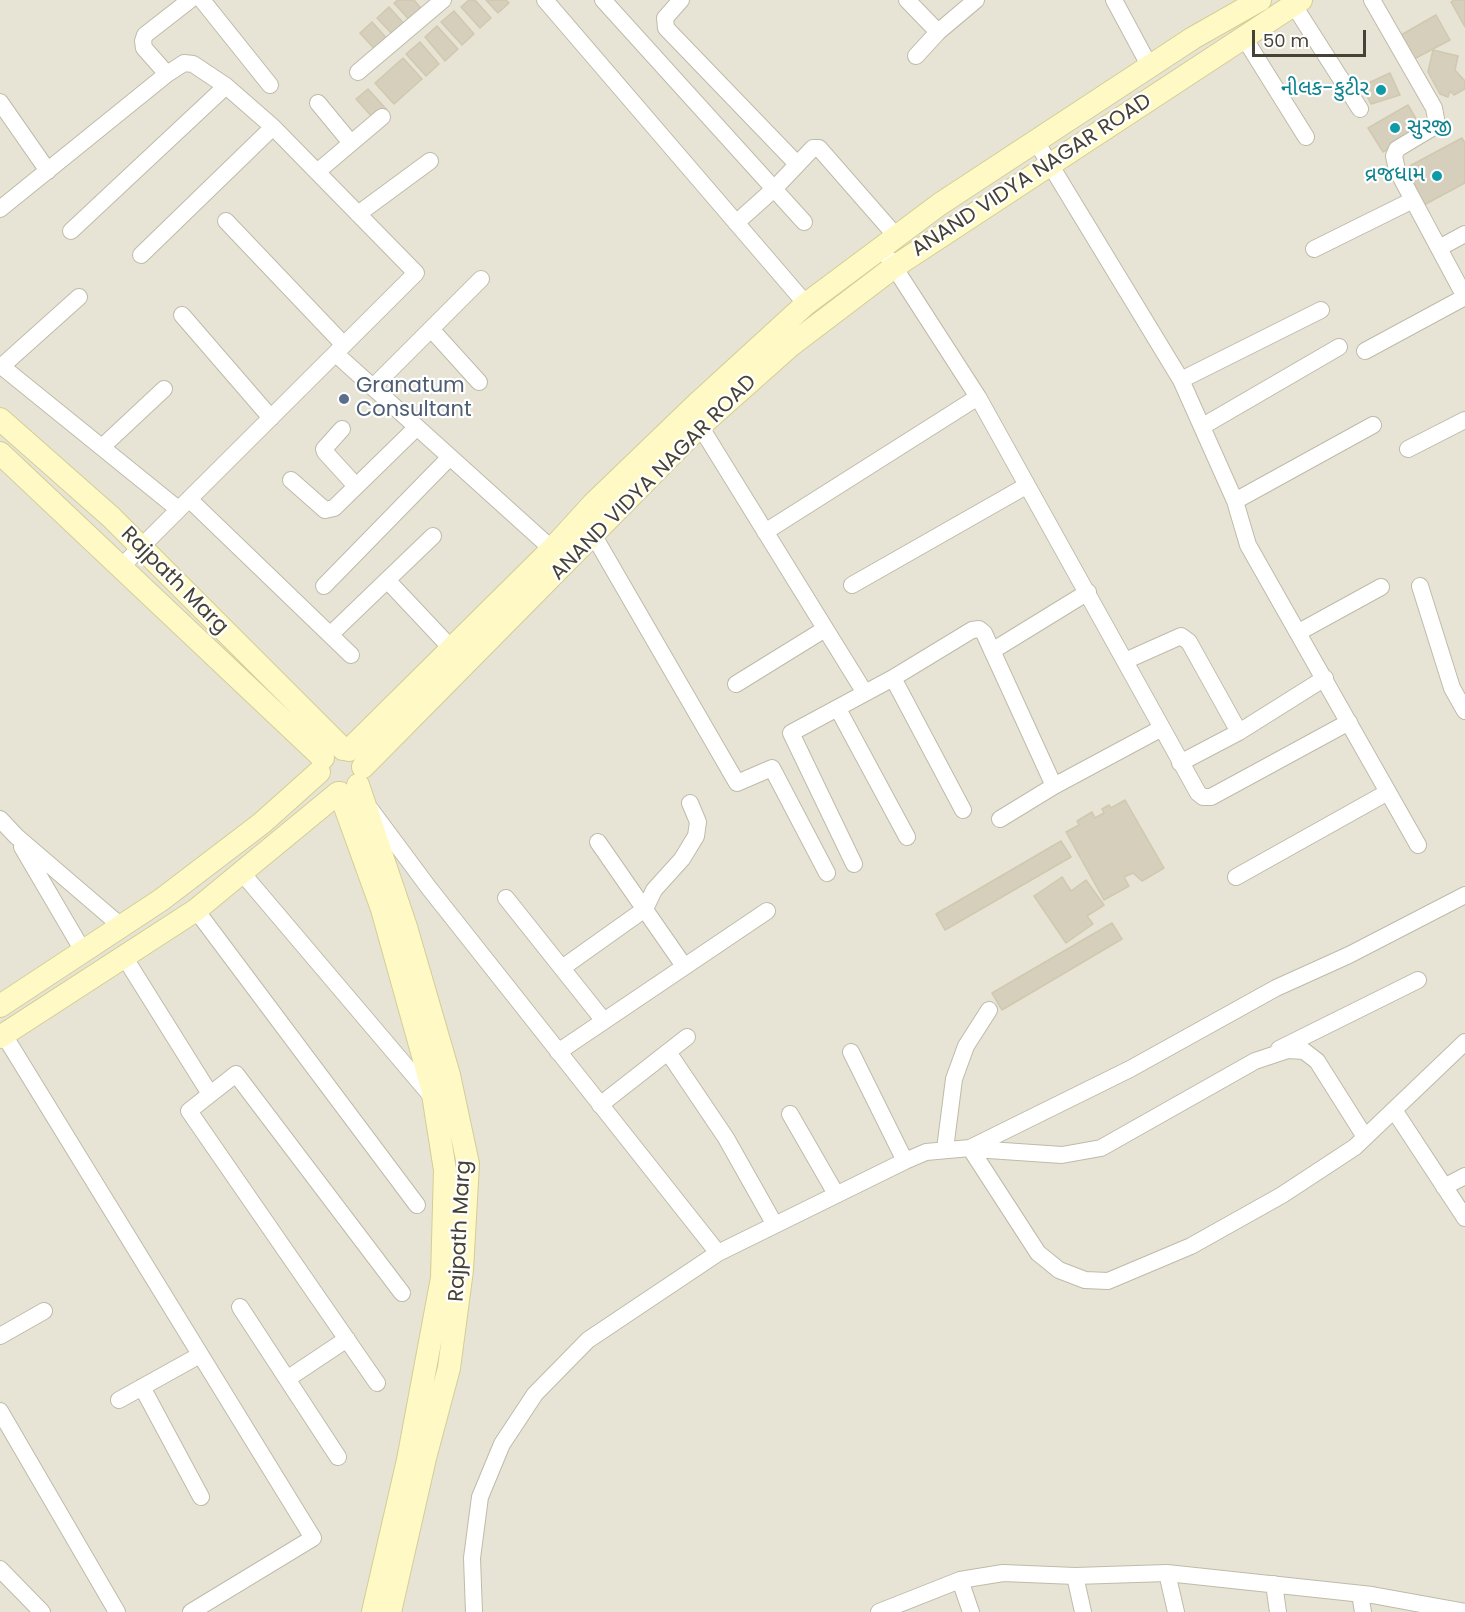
<!DOCTYPE html>
<html>
<head>
<meta charset="utf-8">
<style>
  body { margin:0 }
  #map { position:relative; width:1465px; height:1612px; overflow:hidden; background:#f3f1e7; font-family:Poppins,sans-serif }
  canvas { display:block }
  .scale { position:absolute; left:1252px; top:30px; width:114px; height:27px; box-sizing:border-box; border:3px solid #464236; border-top:0; padding-left:8px; font-size:18px; line-height:21px; white-space:nowrap; color:#464236; -webkit-text-stroke:4px #fff; paint-order:stroke }
</style>
</head>
<body>
<div id="map">
<canvas width="1465" height="1612"></canvas>
<div class="scale">50 m</div>
</div>
<script>
const c = document.querySelector('canvas').getContext('2d');
c.lineJoin = 'round';
function paint(path, color) { c.fillStyle = color; c.fill(path, 'evenodd'); }
const toPath = rows => new Path2D(rows.map(r => 'M' + r).join(''));
function strokePath(path, color, width, dash) { c.strokeStyle = color; c.lineWidth = width; c.lineCap = dash ? 'butt' : 'round'; c.setLineDash(dash || []); c.stroke(path); }
function write(font, color, halo, rows, align = 'center') {
  c.font = font + ' Poppins,"Noto Sans Gujarati",sans-serif'; c.lineWidth = 4.5; c.setLineDash([]); c.textBaseline = 'middle'; c.strokeStyle = halo; c.fillStyle = color; for (const [text, x, y, turn = 0] of rows) {
    c.save(); c.translate(x, y); c.rotate((+turn || 0) * Math.PI / 180); c.textAlign = isNaN(turn) ? turn : align; if (halo) c.strokeText(text, 0, 0); c.fillText(text, 0, 0); c.restore();
  }
}
const residential = toPath([
  [0,0,1465,0,1465,1612,0,1612]
]);
const building = toPath([
  [398,0,414,0,425,13,413,24,394,3,398,0],
  [469,0,475,0,491,18,480,28,461,7,469,0],
  [486,0,506,0,509,3,498,13,486,0],
  [1454,0,1465,0,1465,27,1451,2,1454,0],
  [389,7,407,27,396,38,377,18,389,7],
  [454,11,474,34,462,45,441,22,454,11],
  [1436,15,1450,40,1414,59,1401,35,1436,15],
  [372,22,391,43,379,54,360,33,372,22],
  [437,26,458,49,445,61,425,37,437,26],
  [420,42,439,64,426,76,406,54,420,42],
  [1433,50,1458,56,1455,70,1465,81,1465,89,1454,95,1450,91,1448,97,1440,94,1428,72,1433,50],
  [403,58,422,79,394,104,375,83,403,58],
  [1390,73,1400,95,1371,104,1362,86,1390,73],
  [368,89,387,110,375,120,356,99,368,89],
  [1408,105,1422,129,1383,152,1368,128,1408,105],
  [1462,138,1465,143,1465,183,1424,205,1404,169,1462,138],
  [1125,800,1164,868,1142,881,1133,873,1124,877,1129,886,1104,900,1066,832,1079,825,1077,821,1092,812,1095,818,1104,813,1102,809,1109,805,1111,808,1125,800],
  [1061,841,1071,857,945,930,936,914,1061,841],
  [1062,877,1071,891,1086,880,1104,905,1087,916,1093,924,1066,943,1034,896,1062,877],
  [1112,923,1122,939,1002,1010,992,993,1112,923]
]);
const minor = toPath([
  [202,0,270,85],
  [545,0,806,304],
  [603,0,804,222],
  [681,0,665,18,666,28,797,164],
  [907,0,938,32],
  [1114,0,1150,67],
  [1372,0,1434,108,1436,119,1432,128,1397,149,1394,156,1397,170,1465,297],
  [1293,4,1360,109],
  [1243,36,1306,137],
  [916,56,938,32,976,0],
  [358,72,443,0],
  [167,74,144,48,143,41,145,35,190,0],
  [0,102,48,171],
  [318,103,351,143],
  [1037,143,1181,380,1235,501,1248,545,1418,845],
  [317,172,382,117],
  [0,209,167,74,184,63,193,64,226,86,273,127,416,273,121,567],
  [358,214,430,161],
  [226,221,344,345],
  [736,223,774,189,813,148,819,148,896,236],
  [71,231,226,86],
  [1439,248,1465,234],
  [1314,249,1413,200],
  [141,255,273,127],
  [889,259,978,397,1162,728,1054,786,1000,819],
  [182,315,271,418],
  [431,329,479,382],
  [1365,351,1465,297],
  [336,354,552,549],
  [0,365,178,509],
  [2,366,79,297],
  [1181,380,1321,310],
  [373,387,481,279],
  [700,426,865,693],
  [1203,426,1339,347],
  [342,429,324,449,325,452,356,486],
  [102,447,164,389],
  [1408,449,1465,420],
  [291,480,325,510,334,508,417,427],
  [189,499,351,655],
  [1235,501,1373,425],
  [765,532,978,397],
  [594,536,737,783,772,768,827,873],
  [387,580,451,648],
  [852,585,1026,486],
  [324,586,450,457],
  [1420,586,1452,688,1465,711],
  [1299,632,1381,587],
  [331,634,433,536],
  [992,651,1088,592],
  [1125,661,1181,636,1189,642,1239,732],
  [893,678,963,810],
  [736,684,825,629],
  [838,709,907,837],
  [1162,728,1198,793,1203,797,1211,797,1349,722],
  [1180,763,1239,732,1325,678],
  [371,810,429,888,718,1253],
  [0,819,16,836,121,926],
  [598,842,684,966],
  [22,847,83,951],
  [854,864,791,733,893,678,972,630,979,629,984,633,1054,786],
  [243,874,433,1098],
  [1236,877,1388,792],
  [506,898,604,1021],
  [196,910,417,1205],
  [125,958,210,1094],
  [562,968,645,909,654,890,682,859,696,836,698,822,690,803],
  [4,1035,313,1538,191,1612],
  [1279,1049,1418,980],
  [558,1052,767,911],
  [668,1052,726,1138,775,1225],
  [851,1052,905,1161],
  [600,1105,687,1037],
  [1394,1110,1465,1218],
  [790,1114,836,1194],
  [970,1148,1130,1069,1276,988,1349,955,1465,895],
  [945,1149,954,1079,966,1046,989,1010],
  [974,1149,1062,1155,1101,1148,1255,1061,1288,1050,1304,1051,1317,1061,1365,1137],
  [1444,1187,1465,1176],
  [240,1307,338,1457],
  [0,1336,44,1311],
  [287,1379,347,1339],
  [377,1383,189,1111,236,1074,402,1293],
  [142,1387,201,1497],
  [119,1400,200,1355],
  [0,1411,117,1612],
  [0,1569,42,1612],
  [1167,1573,1176,1612],
  [1075,1576,1083,1612],
  [960,1580,971,1612],
  [1274,1584,1278,1612],
  [1360,1594,1363,1612],
  [474,1612,472,1558,480,1497,502,1444,535,1394,588,1340,718,1253,905,1161,926,1152,970,1148,1038,1253,1059,1270,1085,1280,1108,1281,1191,1246,1282,1195,1355,1147,1465,1042],
  [879,1612,960,1580,1003,1573,1075,1576,1167,1573,1372,1595,1465,1612]
]);
const secondary = toPath([
  [0,419,111,517,343,749],
  [0,453,323,758],
  [349,750,552,549,593,504,700,401,806,304,940,204,1193,38,1260,0],
  [363,767,700,426,790,346,894,267,1301,0],
  [358,785,406,927,449,1075,468,1164,462,1270,449,1368,425,1458,390,1612],
  [340,793,382,909,432,1088,445,1170,442,1278,408,1460,373,1612],
  [0,1006,161,900,262,823,319,772],
  [0,1037,196,910,338,793]
]);
const markers = [
  [1381,90,6,"#0f9aa8"],
  [1395,128,6,"#0f9aa8"],
  [1437,176,6,"#0f9aa8"],
  [344,399,6,"#5c6f8a"]
];
const cultureNames = [
  ["નીલક-કુટીર",1369,90],
  ["સુરજી",1407,128,"left"],
  ["વ્રજધામ",1425,176]
];
const streetNames = [
  ["ANAND VIDYA NAGAR ROAD",1032,176,-33],
  ["ANAND VIDYA NAGAR ROAD",654,478,-45],
  ["Rajpath Marg",174,581,45],
  ["Rajpath Marg",461,1231,-87]
];
const serviceNames = [
  ["Granatum",356,387],
  ["Consultant",356,411]
];
paint(residential, '#e7e4d5');
paint(building, '#d5cfbc');
strokePath(building, '#d0c8af', 1.5);
strokePath(minor, '#bfbba9', 18);
strokePath(secondary, '#d4cd96', 24);
strokePath(minor, '#fff', 16);
strokePath(secondary, '#fffac5', 22);
for (const [x, y, r, color] of markers) { const dot = new Path2D(); dot.arc(x, y, r, 0, 2 * Math.PI); c.fillStyle = color; c.fill(dot); strokePath(dot, '#fff', 2); }
write('21px', '#0d838f', '#fff', cultureNames, 'right');
write('21px', '#464236', '#fff', streetNames);
write('21px', '#4e5e75', '#fff', serviceNames, 'left');
</script>
</body>
</html>
